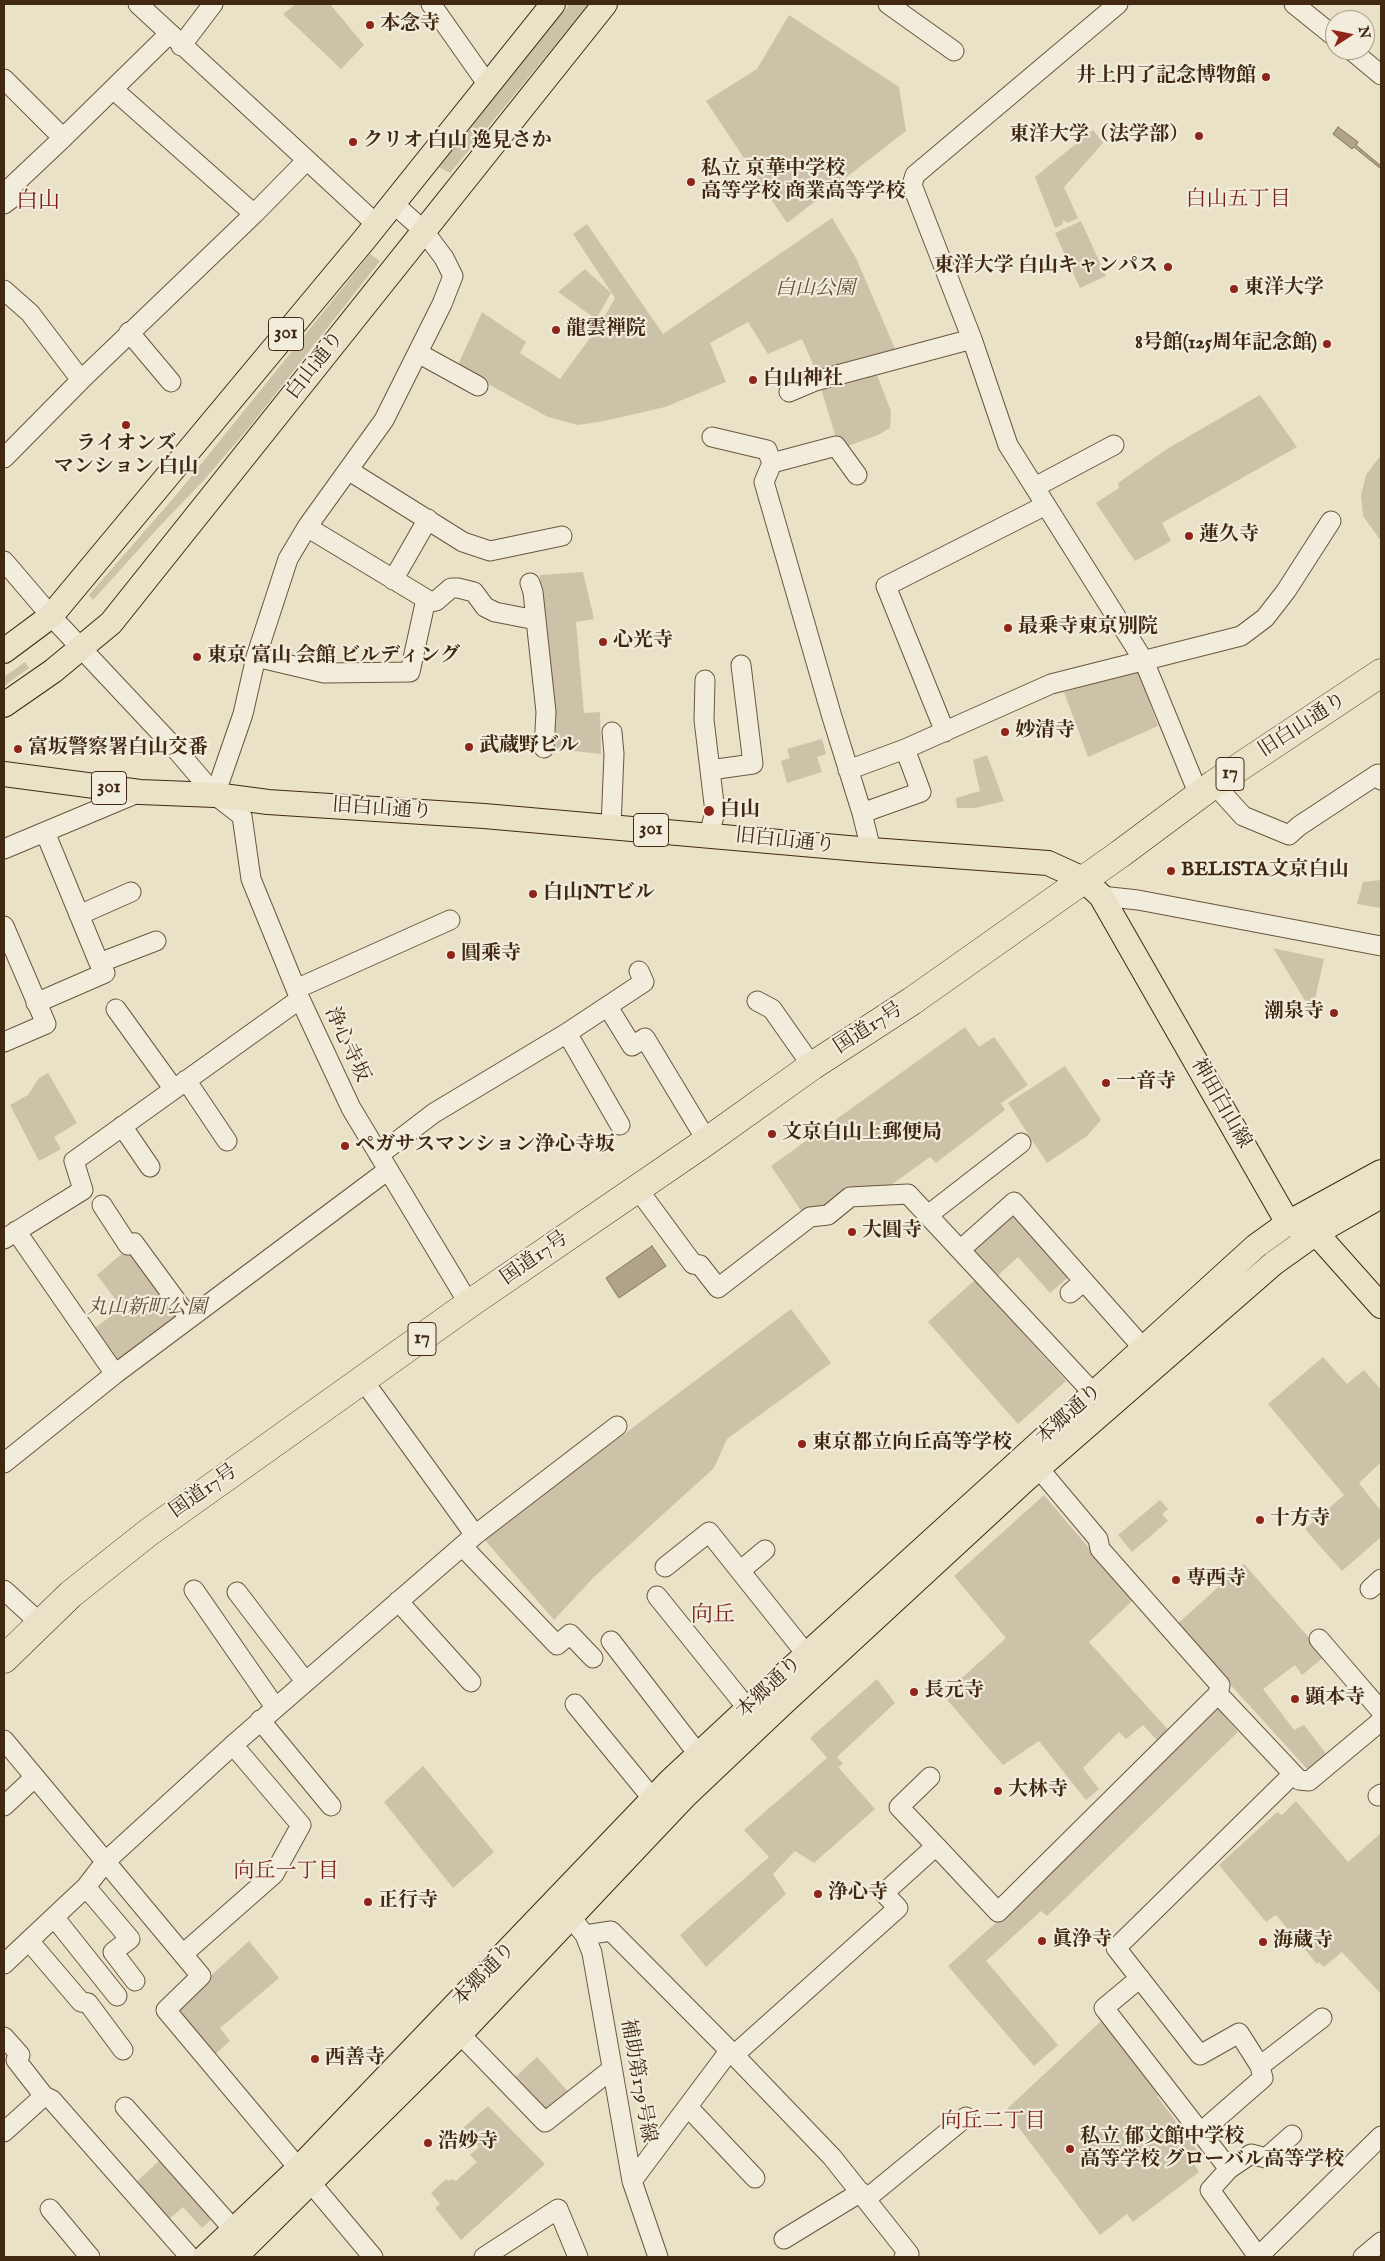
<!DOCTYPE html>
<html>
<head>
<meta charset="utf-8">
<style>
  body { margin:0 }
  #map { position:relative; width:1385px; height:2261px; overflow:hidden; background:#e9e2c7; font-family:"IM FELL English",serif }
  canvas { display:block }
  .frame { position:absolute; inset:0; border:5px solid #412811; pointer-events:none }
  .north { position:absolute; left:1325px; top:10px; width:50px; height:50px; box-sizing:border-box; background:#f1ecdb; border:1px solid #ab9e8a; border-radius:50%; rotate:79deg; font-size:14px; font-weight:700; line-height:20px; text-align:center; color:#412811 }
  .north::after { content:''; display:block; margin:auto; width:18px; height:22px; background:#8f2418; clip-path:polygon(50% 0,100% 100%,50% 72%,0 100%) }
</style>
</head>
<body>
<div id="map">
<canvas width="1385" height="2261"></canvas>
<div class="frame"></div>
<div class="north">N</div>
</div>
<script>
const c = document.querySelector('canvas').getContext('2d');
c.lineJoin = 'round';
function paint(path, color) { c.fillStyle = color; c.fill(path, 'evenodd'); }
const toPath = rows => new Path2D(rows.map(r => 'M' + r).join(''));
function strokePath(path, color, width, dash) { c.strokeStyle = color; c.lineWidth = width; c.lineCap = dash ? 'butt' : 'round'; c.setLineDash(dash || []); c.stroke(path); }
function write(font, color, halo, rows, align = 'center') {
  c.font = font + ' "IM FELL English","Noto Serif JP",serif'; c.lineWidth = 4.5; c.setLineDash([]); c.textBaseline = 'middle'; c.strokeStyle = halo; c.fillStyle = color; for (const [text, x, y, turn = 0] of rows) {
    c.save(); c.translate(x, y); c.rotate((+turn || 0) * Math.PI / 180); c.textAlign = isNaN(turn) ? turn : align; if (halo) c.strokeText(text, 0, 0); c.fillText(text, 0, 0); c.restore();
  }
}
const green = toPath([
  [296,4,330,4,364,45,341,69,283,14],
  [570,4,589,4,450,173,439,167],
  [789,15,899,87,906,131,787,223,706,101,757,69],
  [1093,130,1103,143,1064,187,1078,218,1068,223,1063,220,1062,225,1055,228,1035,177],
  [832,218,856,258,899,358,873,365,891,411,890,428,878,435,845,447,837,441,815,369,802,339,768,354,748,322,710,343,726,382,665,407,604,421,578,425,548,417,457,367,482,312,526,342,520,353,560,379,601,323,615,298,573,234,587,224,663,334],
  [1081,221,1106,276,1080,288,1055,233],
  [370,254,380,261,251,425,205,479,158,528,93,600,89,595,177,494],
  [585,269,611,293,596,319,558,292],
  [1260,395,1297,447,1162,523,1171,541,1135,561,1096,503,1119,488,1118,483,1167,449],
  [1381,455,1381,541,1363,516,1361,495,1366,475],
  [583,572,594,619,576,622,584,713,600,712,601,754,547,748,540,575],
  [25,662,29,668,4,686,4,677],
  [1138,670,1158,726,1088,757,1064,692],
  [822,739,826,754,817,757,822,772,787,783,781,761,790,758,787,749],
  [987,755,1004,801,975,808,957,808,956,798,980,791,973,760],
  [1381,880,1381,908,1357,904,1363,882],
  [1273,948,1324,959,1312,1012],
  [965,1027,979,1047,994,1037,1028,1085,1001,1103,1005,1110,936,1163,930,1157,891,1185,851,1189,825,1211,804,1215,771,1166],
  [1065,1066,1101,1120,1087,1136,1047,1163,1008,1103],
  [48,1073,77,1123,54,1137,61,1149,39,1161,10,1105,28,1095,39,1078],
  [1014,1208,1072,1274,1050,1293,1018,1257,996,1277,970,1248],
  [131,1246,182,1314,122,1359,113,1358,92,1330,122,1308,97,1275],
  [975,1280,1066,1381,1018,1424,928,1322],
  [791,1309,831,1363,727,1439,714,1468,593,1578,554,1620,484,1539],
  [1323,1357,1347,1384,1364,1370,1381,1390,1381,1462,1359,1483,1381,1511,1381,1537,1342,1571,1305,1529,1344,1495,1268,1404],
  [1044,1495,1133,1600,1089,1642,1171,1733,1161,1745,1143,1725,1126,1739,1119,1732,1083,1768,1099,1789,1086,1800,1039,1741,1003,1765,943,1695,1006,1638,954,1576],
  [1160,1500,1168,1509,1162,1514,1168,1521,1132,1552,1118,1535],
  [1244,1564,1325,1656,1302,1675,1295,1665,1263,1689,1294,1730,1304,1725,1327,1755,1310,1772,1176,1625],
  [877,1679,895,1703,837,1757,843,1764,838,1767,875,1809,814,1863,795,1851,773,1874,786,1894,706,1967,680,1935,769,1857,744,1830,827,1758,810,1738],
  [1215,1705,1238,1732,1047,1916,1041,1911,986,1961,1058,2045,1034,2066,948,1966,999,1920],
  [423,1766,494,1852,453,1888,384,1802],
  [1296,1801,1348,1862,1381,1833,1381,1994,1342,1952,1324,1967,1319,1962,1317,1964,1276,1915,1266,1922,1219,1865,1277,1812,1282,1815],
  [249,1941,279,1978,220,2028,230,2041,211,2058,172,2011],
  [1100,2022,1107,2024,1160,2093,1157,2096,1202,2157,1194,2164,1199,2172,1133,2222,1127,2214,1100,2235,1007,2112,1008,2108],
  [537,2057,572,2096,550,2114,511,2081],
  [488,2106,545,2164,461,2240,435,2208,440,2204,431,2193,446,2179,449,2181,452,2179,456,2181,477,2162,470,2155,479,2147,462,2129],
  [161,2159,215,2216,202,2228,183,2207,168,2220,134,2184]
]);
const water = toPath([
  [1338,127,1358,142,1356,145,1381,166,1381,169,1354,147,1352,149,1333,134,1338,127],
  [652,1246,666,1266,619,1298,606,1278,652,1246]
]);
const minor = toPath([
  [431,4,488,85],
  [888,4,954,51],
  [1118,4,915,175,912,185,972,339,1008,445,1144,661,1199,795],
  [1294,4,1335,37],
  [181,46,213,4],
  [1351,50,1381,75],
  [4,79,63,138,169,34],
  [114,90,254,214,307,160,138,4],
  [307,160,376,224],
  [11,187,63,138],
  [4,204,12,198],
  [4,290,30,313,81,380],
  [129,332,171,382],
  [418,353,478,386],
  [789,392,815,381,972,339],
  [712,437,767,450,772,463,764,482,832,717,862,813,871,850],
  [4,458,81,380,254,214],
  [772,463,836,446,857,475],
  [348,470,463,542,490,551,562,536],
  [1035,487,1114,445],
  [307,527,431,602,436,601,451,588,458,588,474,592,485,607,495,612,536,620],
  [4,561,51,616,174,747,215,795,242,816,251,879,300,999,351,1108,469,1304],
  [393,580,428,519],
  [530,583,533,592,546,712,544,748],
  [256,657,324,673,410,672,426,599],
  [705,680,704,720,715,812,709,835],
  [945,732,886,586,1046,505],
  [710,770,753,764,741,665],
  [848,770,905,749,1051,684,1241,636,1265,618,1286,591,1331,521],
  [1214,784,1243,816,1289,835,1299,826,1378,774,1381,780],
  [215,795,243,714,256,657,288,559,307,527,384,420,442,304,453,276,444,258,423,230,394,204],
  [862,813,921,792,905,749],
  [611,827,614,754,612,732],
  [45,832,99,963,156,941],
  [4,849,140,792],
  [1101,896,1138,900,1381,946],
  [79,915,131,892],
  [4,926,46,1024,4,1042],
  [296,989,450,920],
  [757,1001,772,1009,812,1066],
  [36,1003,105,973],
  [608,1007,632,1046,645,1038,707,1141],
  [116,1009,173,1088],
  [567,1033,644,982,639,971],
  [186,1080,227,1141],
  [122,1126,150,1167],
  [379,1155,434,1113,567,1033,620,1125],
  [637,1188,693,1264,700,1265,718,1288,810,1217,828,1215,850,1197,908,1194,1094,1394],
  [102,1205,128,1245,134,1243,189,1318],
  [928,1215,1021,1143],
  [16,1231,115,1374],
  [4,1239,83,1190,74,1161,300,999],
  [960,1250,1014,1202,1144,1349],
  [1070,1293,1084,1281],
  [4,1463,115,1374,388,1170],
  [475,1535,617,1426],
  [462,1546,557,1645,570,1634,593,1658],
  [665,1567,709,1532,815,1665],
  [740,1571,765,1550],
  [1370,1589,1381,1579],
  [4,1590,40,1623],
  [194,1590,275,1707],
  [237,1592,305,1681],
  [657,1596,756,1719],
  [398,1601,471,1682],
  [1319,1639,1381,1711],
  [611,1641,698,1754],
  [1218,1694,1299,1780,1309,1781,1381,1721],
  [575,1704,661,1809],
  [260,1720,331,1806],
  [4,1740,201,1976,166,2010,373,2257],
  [930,1777,899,1807,936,1846],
  [1378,1796,1381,1794],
  [4,1806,35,1777],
  [86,1887,130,1939,113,1952,135,1981],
  [54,1917,117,1996],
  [577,1925,585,1935,592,1953,632,2181,658,2257],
  [585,1935,611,1931,734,2055,832,2157,909,2254,904,2257],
  [29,1941,81,2002,88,2003,123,2050],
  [183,1954,274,1874,301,1825,233,1745],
  [4,1964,86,1887,106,1861,233,1745,475,1535,363,1380],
  [1140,1978,1104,2008,1229,2169,1210,2190,1257,2255],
  [460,2034,545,2122,612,2069],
  [4,2037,20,2055,16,2060,44,2096,4,2132],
  [734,2055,898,1908,884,1893,936,1846,998,1912,1218,1694,1220,1685,1100,1549,1098,1539,1030,1458],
  [1260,2066,1239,2033,1200,2055,1116,1948,1293,1774],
  [44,2096,52,2100,190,2257],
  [125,2107,234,2230],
  [688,2107,755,2178],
  [1201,2132,1263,2078,1260,2066,1322,2018],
  [1229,2169,1251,2154,1266,2158,1292,2135],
  [632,2181,730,2050],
  [866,2199,966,2117],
  [50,2209,90,2257],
  [784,2239,861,2192],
  [484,2257,558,2209,578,2257],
  [1255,2257,1265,2250,1381,2136],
  [1363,2257,1381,2242]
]);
const major = toPath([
  [4,651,51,616,364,240,553,4],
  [4,705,53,671,111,623,605,4],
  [4,774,140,792,215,795,268,802,484,816,871,850,1048,863,1083,879,1101,896,1288,1223,1316,1233,1381,1306],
  [205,2257,299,2168,670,1781,773,1685,1256,1246,1288,1223,1381,1172],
  [235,2257,460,2034,685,1796,780,1706,1026,1479,1274,1263,1316,1233,1381,1196]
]);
const highway = toPath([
  [4,1659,71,1594,149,1532,469,1304,707,1141,812,1066,912,1001,1120,854,1214,784,1381,673]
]);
const markers = [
  [370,25,5,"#8f2418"],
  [1266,77,5,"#8f2418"],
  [1199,136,5,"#8f2418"],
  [353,142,5,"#8f2418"],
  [691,182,5,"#8f2418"],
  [1168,267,5,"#8f2418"],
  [1234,289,5,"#8f2418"],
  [556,330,5,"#8f2418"],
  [1327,344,5,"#8f2418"],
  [753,380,5,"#8f2418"],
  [126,425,5,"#8f2418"],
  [1189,536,5,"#8f2418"],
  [1008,628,5,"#8f2418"],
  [603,642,5,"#8f2418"],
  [197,657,5,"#8f2418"],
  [1005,732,5,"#8f2418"],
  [469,747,5,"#8f2418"],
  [18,749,5,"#8f2418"],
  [709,811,6,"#8f2418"],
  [1171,871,5,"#8f2418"],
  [533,894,5,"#8f2418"],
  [451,955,5,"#8f2418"],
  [1334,1013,5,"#8f2418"],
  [1106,1083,5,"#8f2418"],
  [772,1134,5,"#8f2418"],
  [345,1146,5,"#8f2418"],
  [852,1232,5,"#8f2418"],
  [802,1444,5,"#8f2418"],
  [1260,1520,5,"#8f2418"],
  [1176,1580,5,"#8f2418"],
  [914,1692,5,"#8f2418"],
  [1295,1699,5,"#8f2418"],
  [998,1791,5,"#8f2418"],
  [818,1894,5,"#8f2418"],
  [368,1902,5,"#8f2418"],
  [1042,1941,5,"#8f2418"],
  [1263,1942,5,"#8f2418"],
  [315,2059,5,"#8f2418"],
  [428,2143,5,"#8f2418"],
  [1070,2149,5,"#8f2418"]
];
const shields = [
  [286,334,35],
  [1230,774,28],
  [109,788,35],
  [651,830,35],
  [422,1339,28]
];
const shieldNames = [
  ["301",286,334],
  ["17",1230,774],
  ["301",109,788],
  ["301",651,830],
  ["17",422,1339]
];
const poiNames = [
  ["本念寺",380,25],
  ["井上円了記念博物館",1256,77,"right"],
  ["東洋大学（法学部）",1189,136,"right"],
  ["クリオ 白山 逸見さか",363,142],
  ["私立 京華中学校",701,170],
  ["高等学校 商業高等学校",701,193],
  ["東洋大学 白山キャンパス",1158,267,"right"],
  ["東洋大学",1244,289],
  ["龍雲禅院",566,330],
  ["8号館(125周年記念館)",1317,344,"right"],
  ["白山神社",763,380],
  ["ライオンズ",126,445,"center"],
  ["マンション 白山",126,468,"center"],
  ["蓮久寺",1199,536],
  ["最乗寺東京別院",1018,628],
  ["心光寺",613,642],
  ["東京 富山 会館 ビルディング",207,657],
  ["妙清寺",1015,732],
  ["武蔵野ビル",479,747],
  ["富坂警察署白山交番",28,749],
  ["白山",720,811],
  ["BELISTA文京白山",1181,871],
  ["白山NTビル",543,894],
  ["圓乘寺",461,955],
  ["潮泉寺",1324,1013,"right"],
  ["一音寺",1116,1083],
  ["文京白山上郵便局",782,1134],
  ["ペガサスマンション浄心寺坂",355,1146],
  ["大圓寺",862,1232],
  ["東京都立向丘高等学校",812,1444],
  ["十方寺",1270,1520],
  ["専西寺",1186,1580],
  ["長元寺",924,1692],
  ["顕本寺",1305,1699],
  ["大林寺",1008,1791],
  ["浄心寺",828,1894],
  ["正行寺",378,1902],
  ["眞浄寺",1052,1941],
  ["海蔵寺",1273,1942],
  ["西善寺",325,2059],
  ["私立 郁文館中学校",1080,2138],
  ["高等学校 グローバル高等学校",1080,2161],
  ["浩妙寺",438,2143]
];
const parkNames = [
  ["白山公園",815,290],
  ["丸山新町公園",147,1309]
];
const streetNames = [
  ["白山通り",316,366,-52],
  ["旧白山通り",1303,726,-33],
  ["旧白山通り",382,810,4],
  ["旧白山通り",785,842,6],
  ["国道17号",869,1029,-33],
  ["浄心寺坂",346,1045,65],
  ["神田白山線",1220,1104,60],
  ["国道17号",535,1259,-35],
  ["本郷通り",1070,1415,-42],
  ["国道17号",204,1492,-35],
  ["本郷通り",770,1688,-43],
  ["本郷通り",485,1975,-46],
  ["補助第179号線",637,2081,80]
];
const neighbourhoodNames = [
  ["白山五丁目",1238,201],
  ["向丘一丁目",286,1873],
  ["向丘二丁目",993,2123]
];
const quarterNames = [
  ["白山",38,202],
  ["向丘",713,1616]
];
paint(green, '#ccc2a8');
paint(water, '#b0a389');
strokePath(water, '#847259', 1);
strokePath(minor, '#6b563e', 21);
strokePath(major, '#412811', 26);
strokePath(highway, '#412811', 29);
strokePath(minor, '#f1ecdb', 19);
strokePath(major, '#e9e2c7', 24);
strokePath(highway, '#e9e2c7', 28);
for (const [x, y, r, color] of markers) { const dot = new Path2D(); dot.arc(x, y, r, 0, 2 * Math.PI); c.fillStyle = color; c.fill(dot); strokePath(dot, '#f1ecdb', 2); }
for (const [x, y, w] of shields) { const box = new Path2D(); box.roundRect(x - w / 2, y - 16.5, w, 33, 4); c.fillStyle = '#f1ecdb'; c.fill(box); strokePath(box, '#412811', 1); }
write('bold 19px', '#412811', null, shieldNames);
write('bold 20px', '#412811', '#f1ecdb', poiNames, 'left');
write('italic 20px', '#644e37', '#f1ecdb', parkNames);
write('20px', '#412811', '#f1ecdb', streetNames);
write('21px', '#7a1f14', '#f1ecdb', neighbourhoodNames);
write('22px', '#7a1f14', '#f1ecdb', quarterNames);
</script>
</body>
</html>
